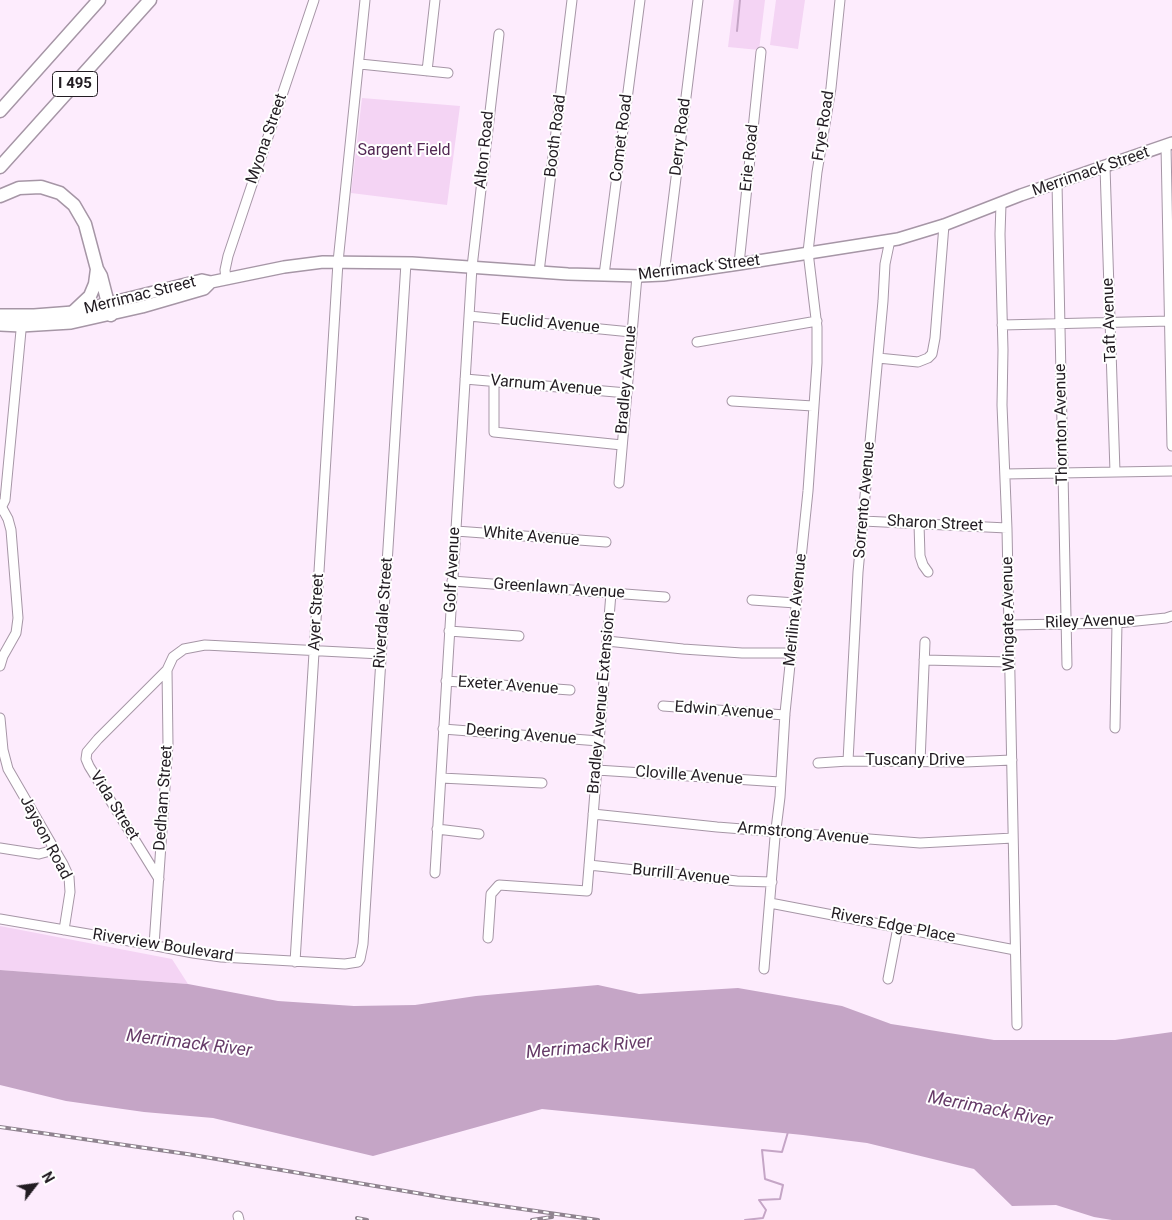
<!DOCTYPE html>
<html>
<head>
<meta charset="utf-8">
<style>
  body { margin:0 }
  #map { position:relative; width:1172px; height:1220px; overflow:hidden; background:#fdecfd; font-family:Roboto,sans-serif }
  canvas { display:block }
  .north { position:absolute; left:10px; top:1160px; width:50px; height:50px; -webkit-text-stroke:4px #fff; paint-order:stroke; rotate:60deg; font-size:14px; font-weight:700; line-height:20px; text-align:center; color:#221c22 }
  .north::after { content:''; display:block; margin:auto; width:18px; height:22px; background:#221c22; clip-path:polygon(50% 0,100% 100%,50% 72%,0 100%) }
</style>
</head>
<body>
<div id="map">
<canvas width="1172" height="1220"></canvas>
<div class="north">N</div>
</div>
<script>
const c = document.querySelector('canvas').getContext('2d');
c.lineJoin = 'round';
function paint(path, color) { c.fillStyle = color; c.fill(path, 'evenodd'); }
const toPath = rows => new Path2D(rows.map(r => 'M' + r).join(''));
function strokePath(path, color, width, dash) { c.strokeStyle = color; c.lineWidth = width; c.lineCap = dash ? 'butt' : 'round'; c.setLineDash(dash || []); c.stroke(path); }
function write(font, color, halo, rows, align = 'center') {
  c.font = font + ' Roboto,sans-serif'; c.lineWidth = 4; c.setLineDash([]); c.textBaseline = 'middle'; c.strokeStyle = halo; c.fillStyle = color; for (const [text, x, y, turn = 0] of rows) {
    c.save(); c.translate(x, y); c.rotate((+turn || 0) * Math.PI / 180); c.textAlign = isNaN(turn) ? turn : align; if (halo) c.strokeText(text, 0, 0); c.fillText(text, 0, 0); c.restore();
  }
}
const green = toPath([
  [734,0,765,0,759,50,728,47],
  [776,0,805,0,798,49,770,45],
  [362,98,460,106,447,205,351,193],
  [0,926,172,959,188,984,0,970]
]);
const water = toPath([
  [0,970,188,984,278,1001,354,1006,415,1005,476,996,598,985,639,994,738,988,842,1006,891,1024,994,1040,1115,1040,1172,1032,1172,1220,1112,1220,1094,1217,1056,1205,1012,1206,974,1169,867,1143,803,1135,542,1109,373,1156,213,1118,144,1112,66,1101,0,1085]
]);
const stream = toPath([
  [737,31,740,0],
  [745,1220,763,1218,766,1210,759,1200,780,1199,783,1185,765,1179,762,1150,782,1152,788,1132]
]);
const minor = toPath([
  [360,64,448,73],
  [427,71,435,0],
  [1166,146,1172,446],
  [1105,167,1115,472],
  [1057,183,1067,665],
  [1001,204,1000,234,1003,350,1002,405,1007,529,1017,1025],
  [739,264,761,52],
  [539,272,572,0],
  [604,275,640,0],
  [664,275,698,0],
  [226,279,225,270,228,256,314,0],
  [469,316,631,332],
  [1002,325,1170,321],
  [697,342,817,321],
  [878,358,918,362,928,358,932,354,935,338,944,225],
  [465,379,627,393],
  [494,381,494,432,622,445],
  [732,401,813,406],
  [1005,474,1172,471],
  [619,483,637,276],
  [0,510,5,500,22,320],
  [863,521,1007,528],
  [919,524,920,556,923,565,928,572],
  [456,531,606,542],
  [452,581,665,597],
  [752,600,796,603],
  [1009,625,1117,623,1166,618,1172,616],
  [449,631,519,636],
  [607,641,683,649,742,653,791,653],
  [924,660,1010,662],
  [0,666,3,656,16,633,18,618,11,530,8,519,2,508],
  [446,681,570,690],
  [663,706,785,715],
  [0,718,3,750,8,769,63,864,69,877,70,892,64,930],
  [1115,728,1117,623],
  [443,729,599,741],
  [848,761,858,572,883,301,885,264,890,240],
  [920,762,925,642],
  [818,763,848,761,965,762,1012,760],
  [597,770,780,782],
  [441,778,542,783],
  [593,814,717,827,920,843,1013,838],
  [437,829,479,834],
  [0,848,39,854,54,850],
  [589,865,737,881,772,882],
  [435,873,472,267,499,34],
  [159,879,89,766,86,759,87,752,98,739,167,670],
  [770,903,1015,950],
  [0,919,141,943,193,953,221,957,345,964,358,962,360,959,363,944,406,263],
  [488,938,491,894,499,885,587,891,611,593],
  [154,945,168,744,167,670,173,657,184,649,205,645,381,654],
  [295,962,338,262,365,0],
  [764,969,775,837,780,797,785,713,808,491,817,363,817,327,808,252,817,172,831,88,840,0],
  [888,979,898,927],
  [238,1216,239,1220]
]);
const major = toPath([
  [0,315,34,315,73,312,202,280,211,282,284,267,323,262,412,263,568,274,640,276,663,275,739,264,898,239,944,225,1021,195,1172,143],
  [0,325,21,326,71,323,142,307,204,289,211,282]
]);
const highway = toPath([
  [0,111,99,0],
  [0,167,150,0],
  [0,196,19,188,41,187,60,193,74,205,85,224,97,269,101,276,111,315],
  [73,312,90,296,95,284,97,269]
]);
const rail = toPath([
  [0,1127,187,1154,446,1198,598,1220],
  [357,1218,367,1220],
  [532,1220,552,1217]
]);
const shields = [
  [75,84,45]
];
const shieldNames = [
  ["I 495",75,84]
];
const streetNames = [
  ["Frye Road",824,126,-81],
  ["Booth Road",556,136,-83],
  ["Derry Road",681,137,-83],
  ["Comet Road",622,138,-83],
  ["Myona Street",267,139,-71],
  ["Alton Road",485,150,-84],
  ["Erie Road",750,158,-84],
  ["Merrimack Street",1091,172,-19],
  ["Merrimack Street",699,268,-7],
  ["Merrimac Street",140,296,-14],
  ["Taft Avenue",1110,320,-92],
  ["Euclid Avenue",550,324,5],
  ["Bradley Avenue",627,380,-85],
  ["Varnum Avenue",546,386,5],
  ["Thornton Avenue",1062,424,-91],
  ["Sorrento Avenue",865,500,-85],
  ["Sharon Street",935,524,3],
  ["White Avenue",531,537,5],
  ["Golf Avenue",453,570,-87],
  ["Greenlawn Avenue",559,589,4],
  ["Meriline Avenue",796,610,-84],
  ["Ayer Street",317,612,-87],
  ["Riverdale Street",384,613,-86],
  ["Wingate Avenue",1009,614,-91],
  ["Riley Avenue",1090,622,-2],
  ["Exeter Avenue",508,686,4],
  ["Bradley Avenue Extension",602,703,-85],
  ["Edwin Avenue",724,711,4],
  ["Deering Avenue",521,735,5],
  ["Tuscany Drive",915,761],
  ["Cloville Avenue",689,776,4],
  ["Dedham Street",164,798,-86],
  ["Vida Street",114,806,58],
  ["Armstrong Avenue",803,834,5],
  ["Jayson Road",45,838,62],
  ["Burrill Avenue",681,875,6],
  ["Rivers Edge Place",893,926,11],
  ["Riverview Boulevard",163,946,9]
];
const parkNames = [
  ["Sargent Field",404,151]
];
const waterNames = [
  ["Merrimack River",189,1044,7],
  ["Merrimack River",589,1048,-5],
  ["Merrimack River",990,1110,11]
];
paint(green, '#f4d4f4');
paint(water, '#c5a5c6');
strokePath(stream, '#c5a5c6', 2);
strokePath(minor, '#a696a6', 11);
strokePath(major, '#a696a6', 14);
strokePath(highway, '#a696a6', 15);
strokePath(minor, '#fff', 9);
strokePath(major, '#fff', 11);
strokePath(highway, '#fff', 12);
strokePath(rail, '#8f838f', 4);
strokePath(rail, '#fff', 2, [5.5]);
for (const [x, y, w] of shields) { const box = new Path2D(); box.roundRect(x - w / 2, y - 12.5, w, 25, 4); c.fillStyle = '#fff'; c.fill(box); strokePath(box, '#221c22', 1); }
write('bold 15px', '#221c22', null, shieldNames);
write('16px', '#221c22', '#fff', streetNames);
write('16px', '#532954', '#fff', parkNames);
write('italic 18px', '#663b68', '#fff', waterNames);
</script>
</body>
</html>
